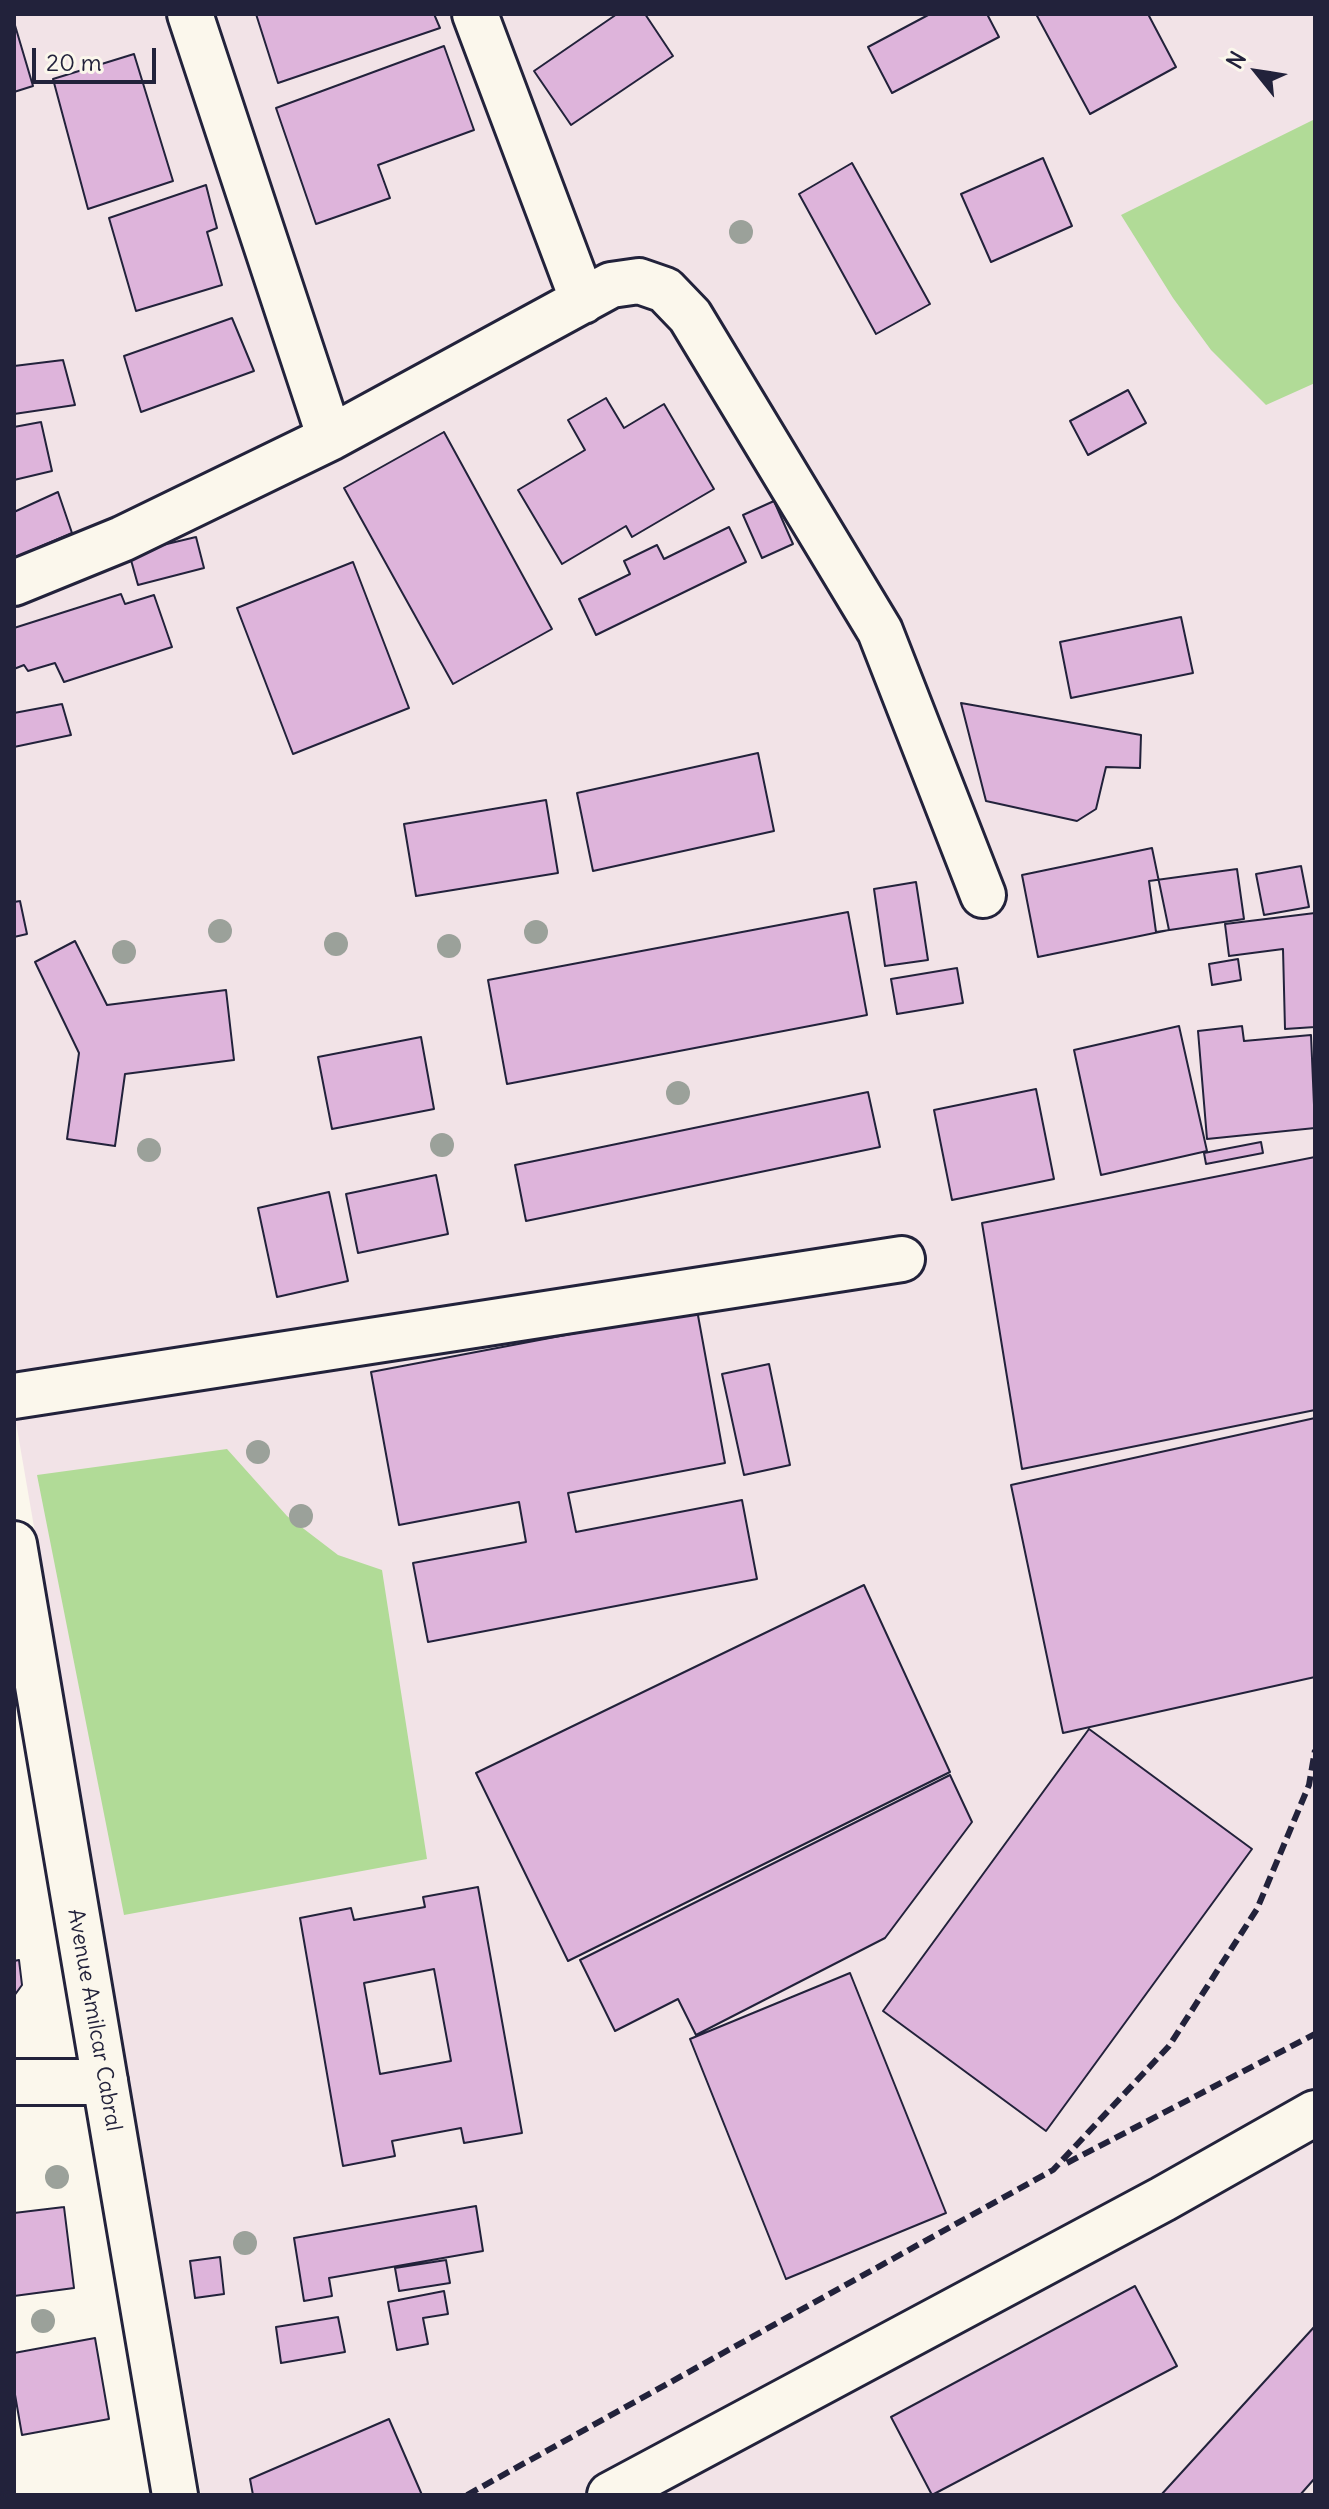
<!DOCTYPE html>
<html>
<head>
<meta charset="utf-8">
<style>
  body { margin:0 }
  #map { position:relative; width:1329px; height:2509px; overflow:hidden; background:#fbf7ec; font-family:Delius,sans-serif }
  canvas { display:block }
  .frame { position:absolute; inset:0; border:16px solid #22223b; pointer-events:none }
  .north { position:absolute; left:1217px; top:32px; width:80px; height:80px; -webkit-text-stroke:6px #fbf7ec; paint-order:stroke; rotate:300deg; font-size:22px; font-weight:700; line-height:32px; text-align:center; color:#22223b }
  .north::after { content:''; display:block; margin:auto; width:28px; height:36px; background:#22223b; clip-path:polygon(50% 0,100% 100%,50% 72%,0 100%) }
  .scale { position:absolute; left:32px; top:48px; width:124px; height:36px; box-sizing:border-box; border:4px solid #22223b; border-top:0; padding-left:10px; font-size:24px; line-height:28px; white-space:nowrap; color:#22223b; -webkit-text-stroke:6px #fbf7ec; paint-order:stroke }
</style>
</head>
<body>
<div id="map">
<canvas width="1329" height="2509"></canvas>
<div class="frame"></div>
<div class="north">N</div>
<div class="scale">20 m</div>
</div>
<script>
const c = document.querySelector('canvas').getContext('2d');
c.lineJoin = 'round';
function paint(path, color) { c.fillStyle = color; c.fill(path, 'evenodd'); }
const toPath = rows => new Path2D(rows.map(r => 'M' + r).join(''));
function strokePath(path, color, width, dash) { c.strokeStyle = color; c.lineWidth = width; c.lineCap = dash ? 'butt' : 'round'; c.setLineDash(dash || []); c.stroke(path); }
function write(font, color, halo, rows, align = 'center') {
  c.font = font + ' Delius,sans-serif'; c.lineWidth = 7; c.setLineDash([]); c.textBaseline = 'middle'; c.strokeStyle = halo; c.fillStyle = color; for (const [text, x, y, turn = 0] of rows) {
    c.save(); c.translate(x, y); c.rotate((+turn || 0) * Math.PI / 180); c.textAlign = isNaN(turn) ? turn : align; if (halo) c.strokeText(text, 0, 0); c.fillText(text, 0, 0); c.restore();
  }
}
const built = toPath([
  [14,14,1315,14,1315,2495,201,2495,14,1411]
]);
const green = toPath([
  [1315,119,1315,383,1266,405,1211,350,1173,298,1121,215],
  [227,1449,287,1516,338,1555,382,1570,427,1859,124,1915,37,1475]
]);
const building = toPath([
  [256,14,434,14,440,28,278,83,256,14],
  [617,14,645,14,673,56,571,125,534,71,617,14],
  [930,14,987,14,999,37,892,93,868,47,930,14],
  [1036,14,1148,14,1176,67,1090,114,1036,14],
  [14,22,33,86,14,92,14,22],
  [444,46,474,130,378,165,390,198,316,224,276,108,444,46],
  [134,54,173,181,88,209,53,79,134,54],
  [1043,158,1072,226,991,262,961,194,1043,158],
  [852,163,930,304,876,334,799,194,852,163],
  [206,185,217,228,207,232,222,285,136,311,109,218,206,185],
  [232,318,254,371,141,412,124,356,232,318],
  [63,360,75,405,14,414,14,366,63,360],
  [1128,390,1146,423,1088,455,1070,421,1128,390],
  [606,398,624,428,664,404,714,489,632,537,626,526,562,564,518,490,585,450,568,420,606,398],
  [41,422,52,471,14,480,14,427,41,422],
  [444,432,552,629,453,684,344,488,444,432],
  [58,492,72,533,14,558,14,512,58,492],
  [774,501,793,544,762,558,743,515,774,501],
  [729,527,746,562,596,635,579,599,630,574,624,561,657,545,664,559,729,527],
  [196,537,204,568,138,585,129,553,196,537],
  [353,562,409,708,293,754,237,608,353,562],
  [121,594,125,604,154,595,172,647,64,682,55,663,28,671,24,665,14,669,14,628,121,594],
  [1181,617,1193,673,1071,698,1060,642,1181,617],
  [961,703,1141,735,1140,768,1106,767,1096,809,1077,821,986,801,961,703],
  [62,704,71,735,14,747,14,713,62,704],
  [758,753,774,831,593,871,577,793,758,753],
  [546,800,558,873,416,896,404,824,546,800],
  [1152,848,1169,930,1038,957,1022,875,1152,848],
  [1301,866,1309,907,1264,915,1256,874,1301,866],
  [1237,869,1244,919,1156,932,1149,881,1237,869],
  [916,882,928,960,885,966,874,889,916,882],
  [20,901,27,934,14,937,14,902,20,901],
  [848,912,867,1015,507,1084,488,980,848,912],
  [1315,913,1315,1027,1285,1029,1283,949,1229,956,1225,924,1315,913],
  [75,941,107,1005,226,990,234,1060,125,1074,115,1146,67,1139,79,1053,35,962,75,941],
  [1238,959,1241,980,1212,985,1209,964,1238,959],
  [957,968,963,1003,897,1014,891,979,957,968],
  [1179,1026,1207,1151,1101,1175,1074,1050,1179,1026],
  [1242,1026,1244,1041,1311,1035,1315,1128,1207,1139,1198,1031,1242,1026],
  [421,1037,434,1109,332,1129,318,1057,421,1037],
  [1036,1089,1054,1179,952,1200,934,1110,1036,1089],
  [868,1092,880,1147,526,1221,515,1165,868,1092],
  [1261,1142,1263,1153,1206,1164,1204,1153,1261,1142],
  [1315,1157,1315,1410,1022,1469,982,1223,1315,1157],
  [436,1175,448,1234,358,1253,346,1194,436,1175],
  [329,1192,348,1281,277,1297,258,1208,329,1192],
  [697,1310,725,1463,568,1493,576,1532,742,1500,757,1579,428,1642,413,1563,526,1542,519,1502,399,1525,371,1372,697,1310],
  [769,1364,790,1465,744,1475,722,1374,769,1364],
  [1315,1418,1315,1677,1063,1733,1011,1485,1315,1418],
  [864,1585,950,1772,568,1961,476,1773,864,1585],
  [1089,1729,1252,1849,1046,2131,883,2011,1089,1729],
  [950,1775,972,1822,885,1938,696,2035,678,1999,615,2031,580,1960,950,1775],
  [478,1887,522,2133,464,2143,461,2128,392,2141,395,2156,343,2166,300,1918,351,1908,354,1920,425,1907,423,1897,478,1887],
  [434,1969,451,2061,380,2074,364,1983,434,1969],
  [19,1960,22,1985,14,1996,14,1961,19,1960],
  [850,1973,946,2213,786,2279,690,2039,850,1973],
  [476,2206,483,2251,329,2278,332,2296,304,2301,294,2238,476,2206],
  [64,2207,74,2288,14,2296,14,2213,64,2207],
  [220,2257,224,2294,195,2298,190,2261,220,2257],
  [446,2260,450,2283,399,2291,395,2268,446,2260],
  [1135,2286,1177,2366,932,2495,891,2417,1135,2286],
  [444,2291,448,2314,423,2318,428,2344,397,2350,388,2302,444,2291],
  [338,2317,345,2352,281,2363,276,2327,338,2317],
  [1315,2326,1315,2478,1300,2495,1161,2495,1315,2326],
  [95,2338,109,2419,22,2435,14,2389,14,2353,95,2338],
  [389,2419,422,2495,253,2495,250,2479,389,2419]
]);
const minor = toPath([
  [190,14,330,438],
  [475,14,583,301],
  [14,583,122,539,330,438,611,285,639,281,665,290,690,316,880,631,983,895],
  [14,1396,902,1259],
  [14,2082,105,2082],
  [610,2495,1163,2199,1315,2113]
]);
const major = toPath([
  [14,1544,175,2495]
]);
const rail = toPath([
  [1067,2163,1315,2034],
  [467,2495,1053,2170,1169,2046,1257,1909,1309,1785,1315,1750]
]);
const trees = [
  [741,232],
  [220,931],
  [536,932],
  [336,944],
  [449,946],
  [124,952],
  [678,1093],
  [442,1145],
  [149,1150],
  [258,1452],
  [301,1516],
  [57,2177],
  [245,2243],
  [43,2321]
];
const streetNames = [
  ["Avenue Amilcar Cabral",94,2020,80]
];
paint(built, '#f2e3e7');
paint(green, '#b1db97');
paint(building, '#deb4db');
strokePath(building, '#22223b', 2);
strokePath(minor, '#22223b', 50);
strokePath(major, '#22223b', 50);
strokePath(minor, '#fbf7ec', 44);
strokePath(major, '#fbf7ec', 44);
strokePath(rail, '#22223b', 6, [12, 6]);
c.fillStyle = '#9ba19a';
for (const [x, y] of trees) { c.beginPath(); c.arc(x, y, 12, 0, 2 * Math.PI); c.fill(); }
write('22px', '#22223b', '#fbf7ec', streetNames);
</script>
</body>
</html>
